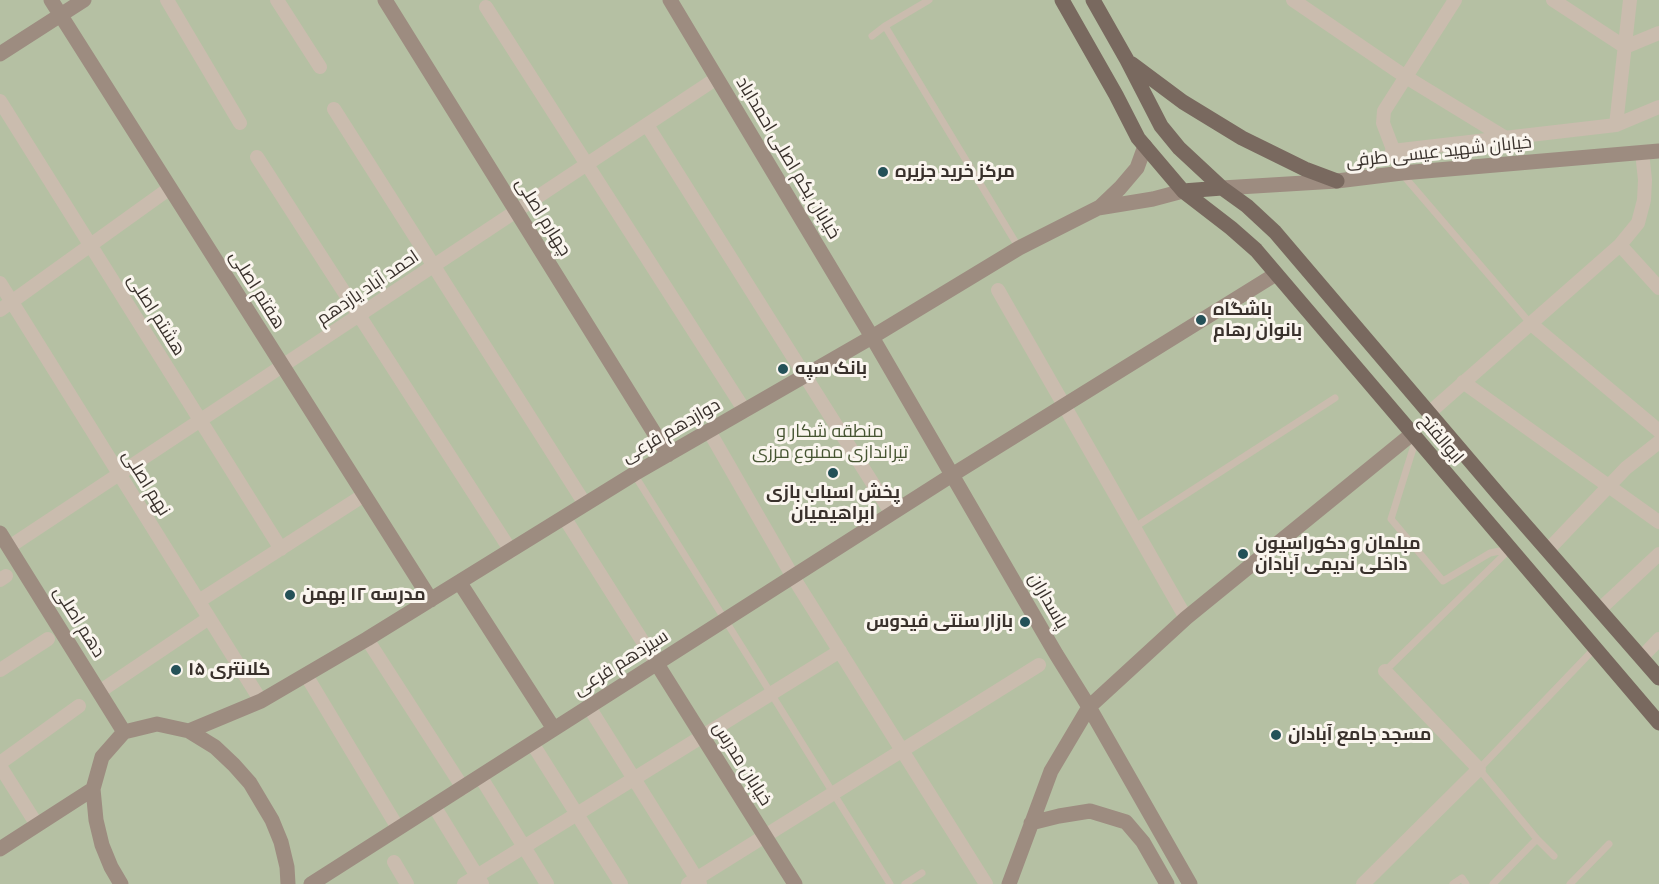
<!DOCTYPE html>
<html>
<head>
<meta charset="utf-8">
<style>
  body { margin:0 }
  canvas { display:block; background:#f2ebe2 }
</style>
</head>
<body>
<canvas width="1659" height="884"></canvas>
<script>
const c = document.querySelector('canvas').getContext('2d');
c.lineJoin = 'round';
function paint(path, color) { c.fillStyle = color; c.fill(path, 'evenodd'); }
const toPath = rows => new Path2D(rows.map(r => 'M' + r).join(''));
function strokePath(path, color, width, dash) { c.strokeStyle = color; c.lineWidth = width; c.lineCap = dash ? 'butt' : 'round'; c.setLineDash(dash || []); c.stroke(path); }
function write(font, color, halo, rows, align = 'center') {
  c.font = font + ' "IBM Plex Sans",Cairo,sans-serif'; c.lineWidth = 6; c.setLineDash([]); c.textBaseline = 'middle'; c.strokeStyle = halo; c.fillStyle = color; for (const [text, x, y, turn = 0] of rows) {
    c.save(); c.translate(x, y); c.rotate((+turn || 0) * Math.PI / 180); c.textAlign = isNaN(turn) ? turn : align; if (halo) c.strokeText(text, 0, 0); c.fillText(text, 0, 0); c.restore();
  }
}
const green = toPath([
  [0,0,1659,0,1659,884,0,884]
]);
const lane = toPath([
  [885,26,1019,248],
  [872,36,885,26,929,0],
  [1403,175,1530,323],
  [1416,439,1391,519,1443,581,1490,553,1510,549],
  [634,474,890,884],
  [1135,527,1335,398],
  [1385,671,1510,549],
  [1554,856,1537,839,1479,769,1595,648],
  [905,884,922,873],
  [1453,884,1462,878,1466,884],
  [1493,884,1537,839],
  [1570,884,1609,844]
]);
const street = toPath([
  [167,0,240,123],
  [277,0,320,67],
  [1293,0,1406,77,1504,137],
  [1553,0,1625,47,1659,33],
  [486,7,745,411],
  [0,101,281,549],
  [334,109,585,504],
  [647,125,892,514],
  [1616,125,1630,0],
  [1392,151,1616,125,1659,107],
  [257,157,511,551],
  [1402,173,1383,123,1384,111,1455,0],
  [1620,245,1659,288],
  [0,283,261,701],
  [998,290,1186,618],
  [0,310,170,188],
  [1530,323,1659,431],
  [1463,382,1659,522],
  [1429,413,1620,245,1638,223,1644,200,1645,180,1642,152],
  [709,431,793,577,986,884],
  [564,517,657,664],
  [9,547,717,78],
  [1547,551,1626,468,1659,442],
  [0,580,6,576],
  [199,601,364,495],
  [1599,610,1659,554],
  [367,639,463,788],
  [1641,658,1659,639],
  [0,670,48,639],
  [306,675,398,828],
  [99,692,209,618],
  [589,707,700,884],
  [532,743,621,884],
  [0,763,79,706],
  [0,766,37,825],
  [480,776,547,884],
  [434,806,482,884],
  [394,862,407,884],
  [464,884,840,651],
  [688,884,1039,665],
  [1363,884,1479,769,1385,671]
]);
const secondary = toPath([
  [51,0,431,600],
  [385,0,668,455],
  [670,0,872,337,1056,654,1089,707,1190,884],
  [0,54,84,0],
  [1222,188,1337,181,1402,173,1659,151],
  [1099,208,1120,188,1137,168,1145,146],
  [0,533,124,732],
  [460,583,554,729],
  [657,664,795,884],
  [189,731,261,701,367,639,634,474,872,337,1019,248,1098,208,1153,199,1183,191],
  [1031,823,1059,816,1090,811,1126,822,1143,842,1167,884],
  [0,849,93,789],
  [121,884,111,867,102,845,96,820,93,789,102,757,124,732,157,724,189,731,215,747,234,765,250,783,272,820,281,842,287,867,288,884],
  [311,884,952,475,1276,274],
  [1009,884,1051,771,1089,707,1186,618,1412,434]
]);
const primary = toPath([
  [1062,0,1116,95,1138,138,1183,191,1231,228,1256,250,1659,723],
  [1093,0,1127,60,1161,126,1179,148,1222,188,1247,206,1275,232,1499,495,1659,678],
  [1132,64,1183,102,1242,138,1305,169,1337,181],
  [1183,191,1222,188]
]);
const markers = [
  [883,172,6,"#245158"],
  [1201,320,6,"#245158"],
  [783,369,6,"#245158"],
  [833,473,6,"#245158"],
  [1243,554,6,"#245158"],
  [290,595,6,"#245158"],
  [1025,622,6,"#245158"],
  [176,670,6,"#245158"],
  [1276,735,6,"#245158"]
];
const streetNames = [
  ["خیابان شهید عیسی طرفی",1439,152,-6],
  ["خیابان یکم اصلی احمداباد",788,158,59],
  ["چهارم اصلی",543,217,58],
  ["احمد آباد یازدهم",368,288,-34],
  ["هفتم اصلی",257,290,58],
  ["هشتم اصلی",156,315,58],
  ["دوازدهم فرعی",671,431,-30],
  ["ابوالفتح",1441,439,50],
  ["نهم اصلی",146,483,58],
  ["پاسداران",1048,601,60],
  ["دهم اصلی",79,622,58],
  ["سیزدهم فرعی",621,663,-32],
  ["خیابان مدرس",742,764,58]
];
const poiNames = [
  ["مرکز خرید جزیره",895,172],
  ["باشگاه",1213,310],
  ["بانوان رهام",1213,331],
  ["بانک سپه",795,369],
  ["پخش اسباب بازی",833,493,"center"],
  ["ابراهیمیان",833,514,"center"],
  ["مبلمان و دکوراسیون",1255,544],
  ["داخلی ندیمی آبادان",1255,565],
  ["مدرسه ۱۲ بهمن",302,595],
  ["بازار سنتی فیدوس",1013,622,"right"],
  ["کلانتری ۱۵",188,670],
  ["مسجد جامع آبادان",1288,735]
];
const parkNames = [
  ["منطقه شکار و",830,432],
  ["تیراندازی ممنوع مرزی",830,453]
];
paint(green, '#b5c0a3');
strokePath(lane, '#cabcae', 7);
strokePath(street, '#cabcae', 14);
strokePath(secondary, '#9d8c80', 15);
strokePath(primary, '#79695f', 15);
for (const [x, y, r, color] of markers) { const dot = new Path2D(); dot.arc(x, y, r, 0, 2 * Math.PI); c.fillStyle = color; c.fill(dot); strokePath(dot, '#faf5ee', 2); }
write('18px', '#39312c', '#faf5ee', streetNames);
write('bold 18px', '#39312c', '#faf5ee', poiNames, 'left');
write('18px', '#465532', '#faf5ee', parkNames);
</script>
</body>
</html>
